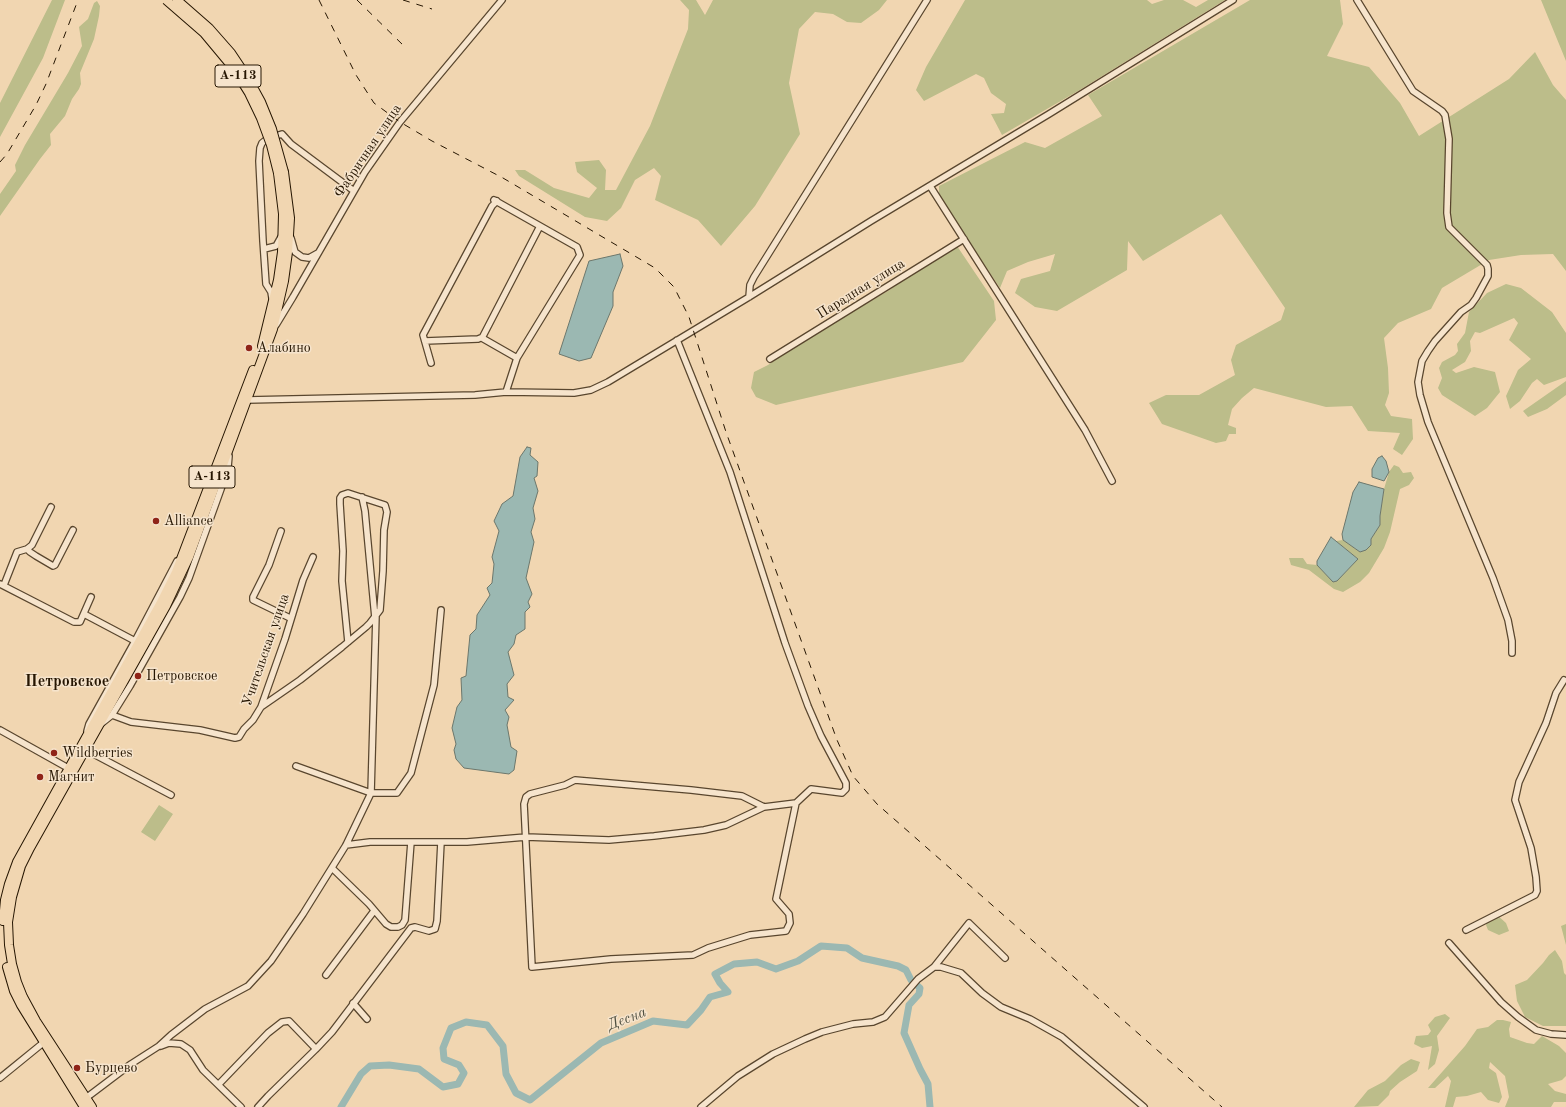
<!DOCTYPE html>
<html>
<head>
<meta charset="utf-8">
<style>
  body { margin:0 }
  canvas { display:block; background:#f1d6b1 }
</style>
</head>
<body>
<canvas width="1566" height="1107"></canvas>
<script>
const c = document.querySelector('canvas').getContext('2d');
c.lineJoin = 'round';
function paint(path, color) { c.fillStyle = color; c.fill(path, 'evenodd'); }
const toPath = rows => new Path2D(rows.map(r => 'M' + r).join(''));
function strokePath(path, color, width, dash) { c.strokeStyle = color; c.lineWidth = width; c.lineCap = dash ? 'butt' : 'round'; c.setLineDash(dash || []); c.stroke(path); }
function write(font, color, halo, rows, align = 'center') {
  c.font = font + ' "Old Standard TT",serif'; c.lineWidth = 3; c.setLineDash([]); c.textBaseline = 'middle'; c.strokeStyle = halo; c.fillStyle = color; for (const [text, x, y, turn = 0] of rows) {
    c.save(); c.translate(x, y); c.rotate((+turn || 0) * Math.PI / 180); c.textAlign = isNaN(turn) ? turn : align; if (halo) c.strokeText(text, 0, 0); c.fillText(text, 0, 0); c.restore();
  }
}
const green = toPath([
  [52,0,65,0,43,58,0,137,0,103],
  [680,0,696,0,705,15,713,0,887,0,879,10,861,23,847,22,833,14,815,12,799,29,789,83,800,134,755,206,721,246,698,220,655,200,661,176,654,168,635,180,621,208,607,221,585,217,519,176,515,170,525,170,554,188,589,198,597,188,577,172,575,162,599,160,606,170,605,190,616,190,650,126,688,29,689,10],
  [965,0,1147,0,1152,4,1164,0,1183,0,1196,7,1208,0,1225,0,1078,91,1002,135,991,114,1004,113,1006,104,991,93,984,78,976,74,924,101,916,90,926,67],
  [1250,0,1340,0,1343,24,1327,56,1369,67,1400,103,1419,136,1509,79,1535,52,1553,85,1566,100,1566,271,1553,254,1521,255,1489,260,1442,288,1431,309,1398,323,1384,338,1388,368,1389,393,1385,405,1391,416,1412,419,1413,439,1402,455,1393,449,1400,433,1368,431,1352,406,1326,407,1254,388,1242,398,1232,409,1228,425,1236,428,1236,434,1229,434,1226,441,1216,443,1162,424,1149,403,1166,395,1199,395,1235,375,1231,360,1236,345,1281,320,1285,308,1221,214,1143,261,1128,241,1127,270,1057,311,1035,307,1015,293,1021,279,1050,271,1055,254,1028,262,1007,271,1000,288,939,197,939,186,1025,142,1045,148,1102,116,1088,95],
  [1541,0,1566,0,1566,61],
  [97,1,100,6,99,16,94,39,80,73,81,84,79,89,72,99,65,116,50,134,51,145,40,159,0,216,0,194,16,171,15,165,25,145,68,73,82,46,79,27,88,19,94,3],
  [955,243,994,301,996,320,963,362,776,405,756,397,751,388,754,372,768,365,788,350,888,291],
  [1506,284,1521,288,1552,312,1566,333,1566,377,1544,385,1537,379,1532,383,1520,401,1510,409,1506,396,1518,370,1531,359,1509,340,1518,323,1514,318,1480,333,1475,332,1470,341,1471,351,1465,362,1452,370,1456,373,1474,367,1495,372,1500,392,1487,408,1475,416,1442,395,1438,388,1442,378,1439,368,1442,362,1455,355,1458,351,1457,344,1465,333,1469,312,1487,293],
  [1566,381,1566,395,1547,409,1528,417,1523,411],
  [1394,465,1399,467,1403,473,1411,472,1414,478,1409,485,1400,489,1390,532,1384,548,1369,573,1360,582,1343,592,1334,589,1309,570,1291,565,1289,558,1303,558,1307,564,1317,565,1333,582,1337,581,1358,559,1336,541,1343,540,1360,552,1371,545,1371,539,1380,525,1380,516,1384,489,1389,472],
  [159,805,173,814,155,841,141,832],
  [1496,914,1506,923,1509,931,1499,935,1488,930,1486,925,1490,916],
  [1566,924,1566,945,1561,926],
  [1555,950,1562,961,1564,973,1566,975,1566,1026,1543,1026,1525,1017,1517,1001,1515,985,1527,980,1543,963,1549,955],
  [1445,1014,1450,1018,1437,1036,1439,1050,1435,1064,1428,1070,1432,1046,1422,1048,1414,1044,1416,1036,1428,1035,1431,1031,1428,1025,1435,1017],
  [1497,1020,1503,1020,1511,1022,1509,1029,1510,1037,1527,1043,1534,1044,1542,1036,1559,1046,1566,1053,1566,1076,1562,1080,1548,1084,1555,1091,1566,1094,1566,1102,1554,1102,1551,1107,1505,1107,1509,1097,1505,1076,1490,1062,1489,1068,1496,1073,1502,1097,1499,1103,1488,1100,1481,1092,1467,1096,1456,1097,1453,1107,1445,1107,1451,1081,1448,1076,1435,1088,1428,1088,1465,1046,1477,1029,1488,1027],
  [1411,1059,1420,1062,1417,1071,1400,1082,1390,1091,1389,1095,1378,1106,1354,1107,1368,1090,1385,1081,1401,1065]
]);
const water = toPath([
  [620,254,623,266,613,292,613,306,591,358,579,361,559,354,589,261,620,254],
  [527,447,531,448,530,455,538,462,537,476,534,478,538,491,533,508,535,519,531,532,534,542,526,578,532,594,528,602,530,607,525,612,525,629,516,635,514,644,508,652,514,675,507,684,508,697,514,700,505,710,509,717,507,725,511,747,517,751,514,770,509,774,464,768,456,759,454,750,456,744,452,728,457,707,462,700,461,678,466,676,470,635,476,629,477,615,490,595,487,588,492,583,494,564,492,557,499,531,494,521,502,504,513,496,520,457,527,447],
  [1382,456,1386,461,1389,472,1384,481,1372,477,1372,469,1378,458,1382,456],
  [1359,482,1384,489,1380,516,1380,525,1371,539,1371,545,1366,550,1360,552,1343,540,1342,534,1353,492,1359,482],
  [1331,537,1358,559,1337,581,1333,582,1317,565,1317,561,1331,537]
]);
const river = toPath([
  [341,1107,361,1074,370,1066,389,1065,419,1069,443,1087,458,1084,464,1073,459,1065,444,1059,443,1048,451,1028,466,1022,487,1025,503,1046,506,1074,516,1093,530,1100,601,1043,653,1021,687,1025,701,1010,710,997,728,992,720,983,715,974,734,964,757,962,776,969,798,961,821,946,847,948,862,958,898,966,906,970,911,980,920,988,919,994,909,1005,904,1033,920,1069,928,1084,930,1107]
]);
const minor = toPath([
  [1357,0,1413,91,1442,111,1445,115,1449,139,1447,213,1449,227,1487,265,1488,269,1488,276,1476,298,1471,305,1461,312,1435,341,1428,351,1422,361,1418,382,1420,395,1428,422,1493,578,1508,620,1512,641,1512,653],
  [930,186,1085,430,1112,481],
  [494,200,577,247,580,255,517,358,506,392],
  [291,238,295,252,302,257,309,258,318,253],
  [264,249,276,246,281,237],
  [749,297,750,285,754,277,927,0],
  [272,298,271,292,266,284,263,241,259,161,260,148,262,143,267,139,282,134,291,144,354,191],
  [276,325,293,297,365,172,400,122,502,0],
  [677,340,730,472,785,643,808,706,821,736,846,783,846,789,842,793,811,789,796,803,764,807,742,796,691,790,575,780,565,785,530,794,526,797,524,804,532,967,611,959,693,955,708,948,750,935,786,931,790,923,789,914,776,899,796,803],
  [425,341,478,339,483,337],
  [517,358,482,338,540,226],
  [770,359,964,239],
  [431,363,423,335,492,206,497,201],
  [247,400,475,395,506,392,574,393,591,390,608,382,749,297,871,221,1049,114,1233,0],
  [362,497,365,511,375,618],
  [281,531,269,565,253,597,253,600,290,618],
  [27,549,30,552,36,556,53,566,55,565,73,530],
  [0,584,74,622,80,622,91,597],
  [4,585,17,552,27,549,32,545,51,507],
  [84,614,135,641],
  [261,707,300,680,342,647,366,627,370,623,380,610,383,571,384,530,387,512,385,505,348,493,342,495,340,498,340,504,343,551,342,581,348,642],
  [112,715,131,722,200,730,235,738,239,737,244,729,253,720,261,707,285,639,303,580,313,557],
  [102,723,112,715,130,686,180,597,189,578,221,489,228,467,229,456],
  [0,730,68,768],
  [87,731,89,724,135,641,177,561],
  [86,750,171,795],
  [296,766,371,793,397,793,411,773,434,685,441,610],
  [346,845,370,842,467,842,526,837,609,840,654,836,704,830,726,825,764,807],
  [332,868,369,904,386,924,391,927,398,927,402,925,405,920,411,842],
  [1466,930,1535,895,1537,891,1536,877,1531,848,1515,800,1519,782,1546,723,1556,693,1564,680],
  [1449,943,1501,1002,1518,1017,1536,1030,1551,1034,1566,1035],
  [934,967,969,923,1005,958],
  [326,975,374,911],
  [353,1003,367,1019],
  [161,1046,169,1043,181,1044,190,1050,203,1070,241,1107],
  [0,1078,43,1043],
  [219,1084,268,1033,282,1022,289,1021,316,1049],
  [86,1098,131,1064,159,1046,171,1035,205,1009,248,986,271,961,303,914,346,845,371,793,376,615],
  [258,1107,268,1096,316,1049,332,1032,411,928,415,927,429,931,435,929,437,921,441,842],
  [701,1107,738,1076,773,1054,805,1039,822,1032,853,1024,873,1022,885,1017,918,979,934,967,941,967,961,973,982,993,1001,1007,1030,1019,1062,1037,1144,1107]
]);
const highway = toPath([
  [262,346,278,280,282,252,283,214,278,173],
  [3,921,5,900,9,884,17,862,160,604,176,572,253,370],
  [7,967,14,991,21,1005,84,1107],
  [92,1107,36,1021,23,997,17,982,12,964,9,945,8,922,12,897,21,866,30,848,166,606,189,557,273,329,284,281,288,252,290,218,284,172]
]);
const rail = toPath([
  [319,0,356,75,374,103,400,122,432,141,503,178,655,268,674,287,689,317,726,432,837,740,853,776,877,804,1222,1107],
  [357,0,405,47],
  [403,0,432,9],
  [0,162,7,154,36,105,46,84,78,0]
]);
const highwayBridge = toPath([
  [166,0,204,33,234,69,249,93,261,118,271,145,278,173],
  [177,0,209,28,231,53,249,80,261,102,272,129,284,172]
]);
const markers = [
  [249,348,4,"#8f2418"],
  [156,521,4,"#8f2418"],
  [138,676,4,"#8f2418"],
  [54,753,4,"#8f2418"],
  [40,777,4,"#8f2418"],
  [77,1068,4,"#8f2418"]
];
const shields = [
  [238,76,46],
  [212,477,46]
];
const shieldNames = [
  ["А-113",238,76],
  ["А-113",212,477]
];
const streetNames = [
  ["Фабричная улица",368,151,-56],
  ["Парадная улица",861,289,-32],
  ["Учительская улица",266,650,-71]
];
const poiNames = [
  ["Алабино",257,348],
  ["Alliance",164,521],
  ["Петровское",146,676],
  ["Wildberries",62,753],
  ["Магнит",48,777],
  ["Бурцево",85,1068]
];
const waterNames = [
  ["Десна",627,1019,-21]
];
const quarterNames = [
  ["Петровское",67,682]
];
paint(green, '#bcbd8a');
paint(water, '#9bb8b2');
strokePath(water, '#6c776c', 1);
strokePath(river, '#9bb8b2', 7);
strokePath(minor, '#59462e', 8);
strokePath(highway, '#261602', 10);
strokePath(minor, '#f6e4cc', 5.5);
strokePath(highway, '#f1d6b1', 8);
strokePath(rail, '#261602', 1, [7, 7]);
strokePath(highwayBridge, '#261602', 10, []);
strokePath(highwayBridge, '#f1d6b1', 8);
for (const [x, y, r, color] of markers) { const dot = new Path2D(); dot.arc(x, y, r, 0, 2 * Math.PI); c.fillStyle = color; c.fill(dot); strokePath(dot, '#f6e4cc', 1.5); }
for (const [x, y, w] of shields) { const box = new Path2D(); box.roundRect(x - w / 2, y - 11, w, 22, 3); c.fillStyle = '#f6e4cc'; c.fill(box); strokePath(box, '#261602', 1); }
write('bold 13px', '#261602', null, shieldNames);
write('14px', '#261602', '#f6e4cc', streetNames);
write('14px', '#261602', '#f6e4cc', poiNames, 'left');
write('italic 15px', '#4f4f40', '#f6e4cc', waterNames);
write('bold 16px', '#261602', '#f6e4cc', quarterNames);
</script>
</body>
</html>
